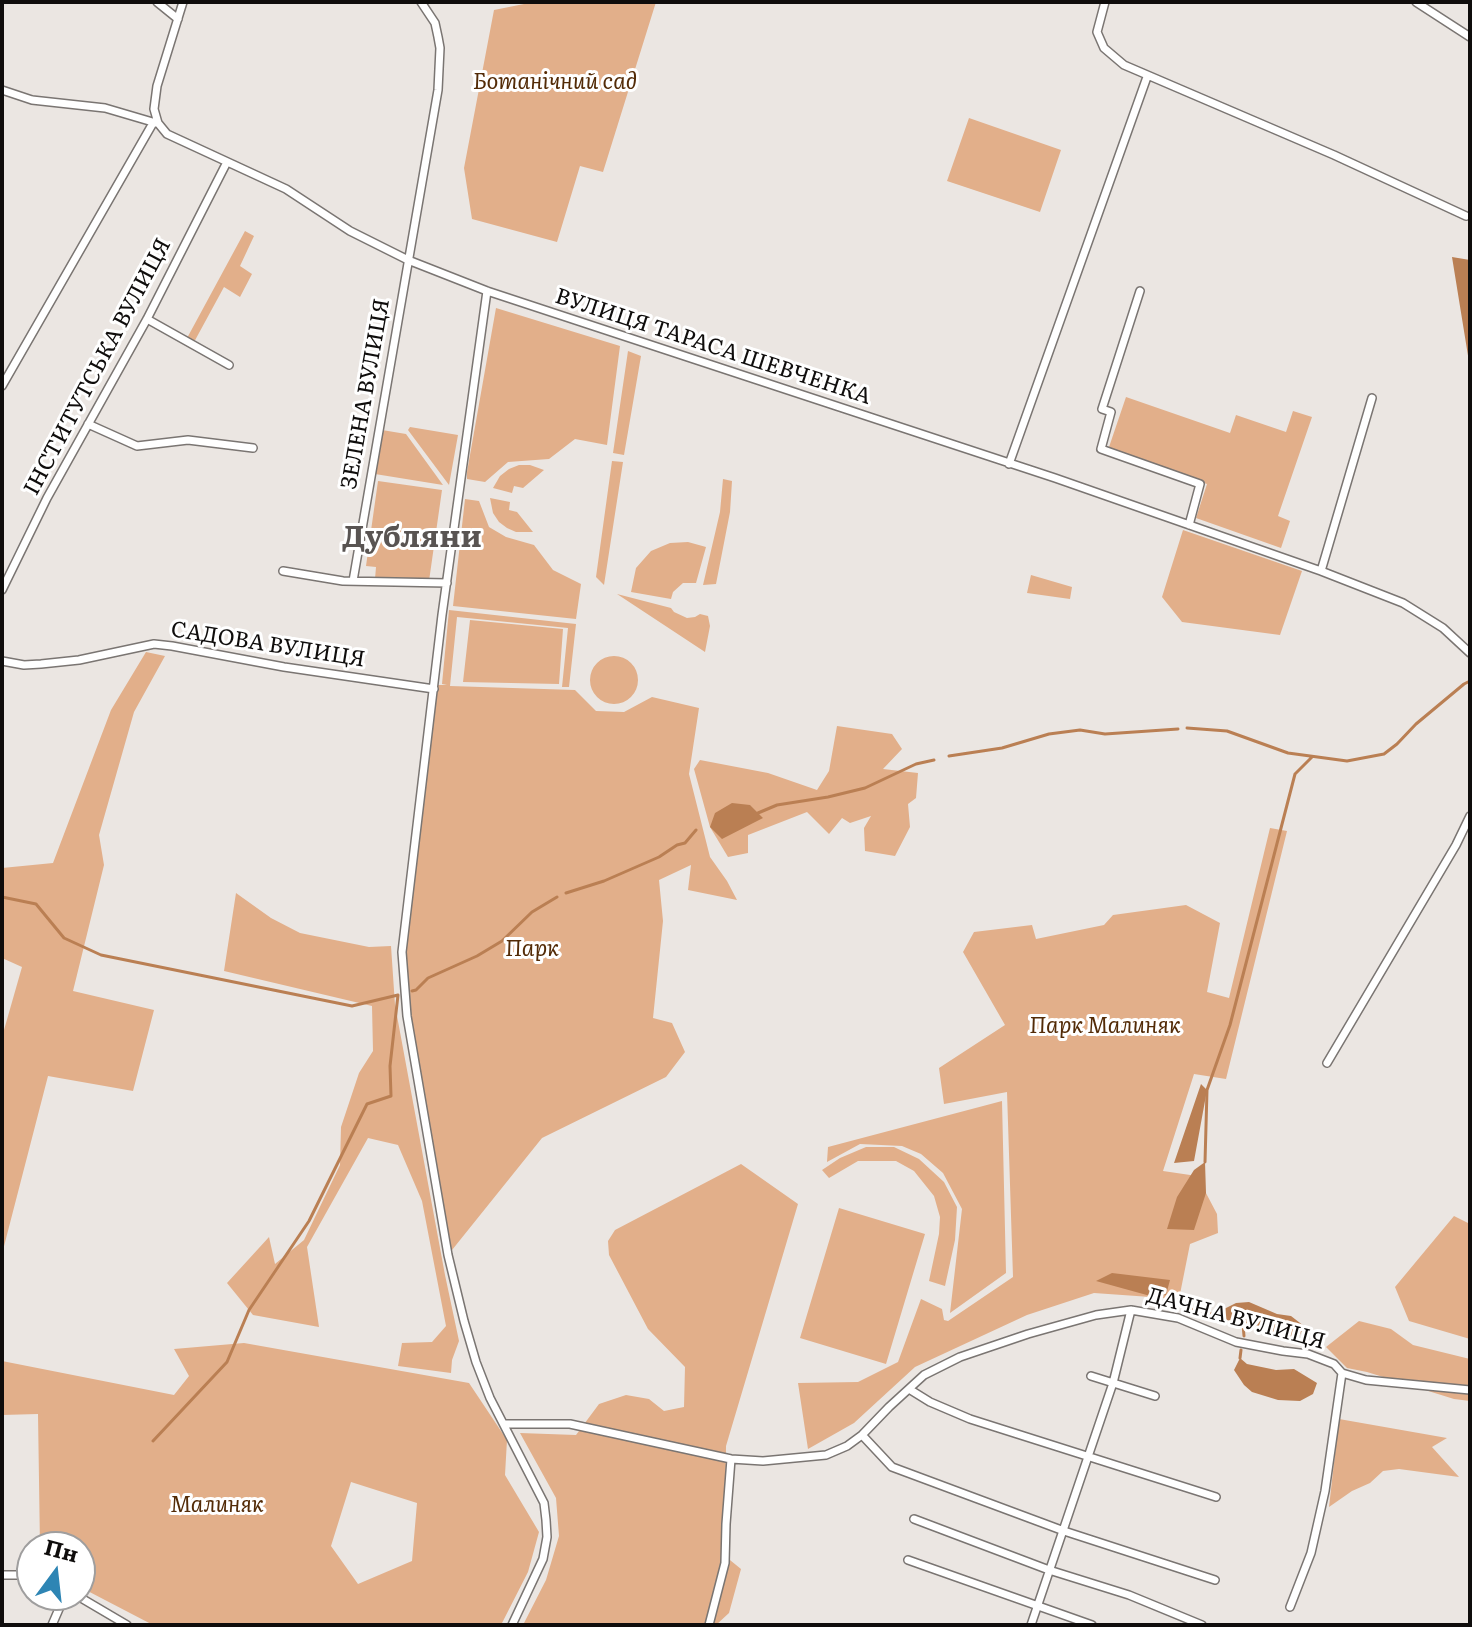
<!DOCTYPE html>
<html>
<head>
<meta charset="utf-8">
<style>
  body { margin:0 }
  #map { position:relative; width:1472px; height:1627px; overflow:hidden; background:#ebe6e2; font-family:Literata,serif }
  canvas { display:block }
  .frame { position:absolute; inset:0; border:4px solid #0f0d0c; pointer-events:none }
  .north { position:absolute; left:16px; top:1531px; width:80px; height:80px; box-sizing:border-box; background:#fff; border:2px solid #9f9e9e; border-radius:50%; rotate:15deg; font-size:22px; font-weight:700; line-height:32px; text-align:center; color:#0f0d0c }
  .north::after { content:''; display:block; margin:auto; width:28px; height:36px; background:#2e85b4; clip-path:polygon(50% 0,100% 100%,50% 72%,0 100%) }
</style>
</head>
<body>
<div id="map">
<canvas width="1472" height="1627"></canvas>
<div class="frame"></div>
<div class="north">Пн</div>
</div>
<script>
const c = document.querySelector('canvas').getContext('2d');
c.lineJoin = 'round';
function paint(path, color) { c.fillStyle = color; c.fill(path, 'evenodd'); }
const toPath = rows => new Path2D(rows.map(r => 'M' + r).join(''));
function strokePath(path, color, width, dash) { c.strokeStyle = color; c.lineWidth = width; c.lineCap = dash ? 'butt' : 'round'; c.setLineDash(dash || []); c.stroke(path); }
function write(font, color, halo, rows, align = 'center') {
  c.font = font + ' Literata,serif'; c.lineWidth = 6; c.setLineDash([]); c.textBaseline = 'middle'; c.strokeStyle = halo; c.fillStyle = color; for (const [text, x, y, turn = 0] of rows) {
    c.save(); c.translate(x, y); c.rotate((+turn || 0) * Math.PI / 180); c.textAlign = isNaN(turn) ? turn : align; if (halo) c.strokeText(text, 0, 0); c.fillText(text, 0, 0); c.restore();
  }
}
const green = toPath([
  [534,2,656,2,603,172,580,166,557,242,472,219,464,168,494,10],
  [969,118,1061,150,1040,212,947,181],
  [245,231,254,236,240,266,252,274,240,297,224,287,193,344,186,340],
  [496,308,620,346,607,445,575,439,549,459,508,462,485,482,467,479,467,472],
  [628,351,641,356,624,455,613,453],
  [1126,397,1230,433,1236,415,1286,432,1293,411,1312,417,1278,516,1290,521,1281,548,1196,518,1207,484,1108,450],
  [410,427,458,435,449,485,408,430],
  [382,430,406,434,443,485,375,474],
  [612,461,623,462,604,585,596,577],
  [519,465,530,465,544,470,523,488,514,486,512,493,493,488,500,476,509,469],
  [723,479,732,481,730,512,716,584,703,585,720,512],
  [378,481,442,490,429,581,375,579,376,567,366,566],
  [490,498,510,502,509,510,517,512,533,532,516,532,507,528,499,522,493,513],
  [465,499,479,501,489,527,506,537,534,545,553,570,581,584,576,619,453,606],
  [1183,530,1302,571,1280,635,1182,622,1162,597],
  [688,542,706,547,696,583,683,583,673,592,671,599,631,592,636,568,651,551,670,543],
  [1031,575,1072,587,1070,599,1027,593],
  [617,594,671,608,674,612,687,618,695,617,700,614,708,616,710,626,705,652],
  [449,610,576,624,569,687,562,687,568,628,457,617,450,686,575,690,596,711,624,712,652,697,699,708,689,774,710,857,727,881,737,900,688,890,691,865,659,880,663,921,653,1018,672,1023,685,1052,666,1077,542,1138,448,1255,407,1016,402,952,435,685,447,685,442,684],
  [470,620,563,629,559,684,463,682],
  [146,652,165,656,134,712,99,835,104,865,73,991,154,1010,133,1091,48,1076,2,1254,2,1037,22,967,2,958,2,868,53,863,111,710],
  '590 680a24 24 0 1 1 48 0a24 24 0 1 1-48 0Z',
  [837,726,892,734,902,749,883,769,918,773,916,798,908,804,910,827,895,856,865,851,864,828,871,816,850,823,842,818,829,834,807,812,748,835,748,853,728,857,710,827,694,769,700,760,768,773,817,790,829,771],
  [1270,828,1287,831,1226,1079,1194,1074,1163,1171,1197,1176,1217,1214,1218,1233,1190,1244,1179,1299,1094,1293,1027,1315,915,1367,854,1423,808,1449,798,1383,858,1382,898,1362,921,1299,942,1309,944,1320,948,1321,1013,1277,1007,1092,944,1104,939,1068,1005,1025,963,952,974,932,1032,925,1036,939,1104,925,1113,915,1186,905,1220,923,1207,992,1229,998],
  [236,893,271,918,300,933,369,947,391,946,395,1005,445,1275,459,1341,452,1360,451,1373,398,1366,402,1343,432,1342,446,1326,422,1201,398,1145,368,1138,307,1247,319,1327,253,1315,227,1283,269,1237,275,1264,304,1240,340,1165,341,1127,359,1073,373,1051,372,1006,224,971],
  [1002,1101,1006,1273,950,1313,962,1209,943,1173,921,1154,902,1146,860,1144,827,1162,828,1147],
  [866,1147,894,1147,919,1159,944,1182,957,1207,955,1240,945,1286,929,1281,939,1234,940,1217,934,1196,914,1171,896,1161,858,1161,829,1178,822,1170,840,1158],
  [741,1164,798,1204,726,1446,725,1556,741,1569,729,1613,716,1625,523,1625,546,1580,559,1536,556,1498,520,1433,576,1435,599,1404,626,1395,649,1399,664,1411,684,1407,685,1367,648,1329,609,1255,608,1241,615,1230],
  [839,1208,925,1234,886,1364,800,1338],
  [1454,1216,1470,1224,1470,1339,1409,1321,1395,1287],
  [1359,1321,1391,1329,1413,1345,1470,1359,1470,1401,1454,1399,1367,1372,1347,1368,1326,1347],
  [244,1343,469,1383,507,1440,505,1475,539,1532,528,1572,501,1625,153,1625,80,1587,80,1547,40,1547,38,1414,2,1415,2,1361,174,1395,189,1376,174,1349],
  [351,1482,417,1503,412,1561,358,1584,331,1546],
  [1339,1419,1447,1438,1432,1447,1459,1477,1399,1469,1383,1471,1370,1483,1352,1491,1329,1507]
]);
const water = toPath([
  [1452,257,1470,260,1470,368],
  [732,803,750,805,763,818,722,839,710,827,715,813],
  [1201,1084,1207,1090,1194,1161,1174,1163],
  [1205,1162,1206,1193,1194,1230,1167,1229,1177,1197,1194,1170],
  [1112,1273,1170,1280,1166,1295,1154,1297,1096,1281],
  [1179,1299,1200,1313,1218,1312,1236,1303,1249,1302,1277,1314,1291,1316,1304,1326,1298,1339,1270,1336,1243,1324,1214,1317,1195,1317],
  [1240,1358,1247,1364,1276,1370,1294,1369,1317,1383,1313,1394,1300,1401,1278,1400,1252,1392,1244,1385,1234,1370]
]);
const stream = toPath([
  [1187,728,1227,731,1288,753,1347,761,1384,754,1397,744,1416,724,1464,684,1470,681],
  [949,756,1002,748,1049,734,1080,730,1105,734,1178,729],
  [758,813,777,805,828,797,865,788,916,764,934,760],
  [566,893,604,881,659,857,677,845,685,843,696,830],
  [2,897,36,904,64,938,101,955,352,1006,398,995,390,1066,391,1096,367,1104,309,1221,249,1310,227,1362,153,1441],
  [412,991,416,990,428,978,477,956,502,941,532,912,557,897],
  [1205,1162,1207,1090,1230,1025,1295,774,1312,757],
  [1243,1324,1244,1336],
  [1240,1358,1241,1350]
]);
const street = toPath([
  [157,2,178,19],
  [183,2,157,86,154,109,158,123,167,134,286,189,350,231,408,260,487,291,1055,478,1321,571,1403,603,1443,628,1470,653],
  [1105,2,1097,32,1104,48,1124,65,1334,155,1466,216],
  [1416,2,1470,37],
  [2,90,32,100,105,108,156,123],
  [487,291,442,615,402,952,407,1016,448,1255,464,1321,476,1362,490,1398,544,1503,546,1520,547,1537,543,1559,512,1625],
  [1140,291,1102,409,1111,412,1101,449,1200,484,1189,525],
  [147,319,229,365],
  [2,386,153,123],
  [88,424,137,446,188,440,253,448],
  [1009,464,1147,77],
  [283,571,343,581,447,583],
  [1321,571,1372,398],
  [353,581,438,90,440,48,438,37,435,23,421,2],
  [2,590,47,498,147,319,227,162],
  [2,661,24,665,41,664,79,660,154,644,172,646,284,667,434,689],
  [1327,1063,1456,845,1470,816],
  [1091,1376,1155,1396],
  [909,1389,930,1402,970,1419,1216,1497],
  [504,1424,570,1424,731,1459,763,1461,826,1455,847,1446,862,1435,889,1407,924,1375,960,1357,1028,1334,1096,1315,1131,1310,1178,1318,1236,1342,1283,1351,1308,1354,1334,1364,1342,1373,1366,1380,1470,1390],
  [862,1435,892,1467,1064,1531,1215,1580],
  [914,1519,1049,1570,1129,1595,1202,1625],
  [908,1560,1092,1625],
  [2,1575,32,1575],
  [76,1595,127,1625],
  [1290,1607,1311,1553,1325,1491,1342,1373],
  [52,1625,65,1595],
  [709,1625,725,1563,726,1524,731,1459],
  [1031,1625,1113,1383,1131,1310]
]);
const parkNames = [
  ["Ботанічний сад",555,83],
  ["Парк",532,950],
  ["Парк Малиняк",1105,1027],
  ["Малиняк",217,1506]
];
const streetNames = [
  ["ВУЛИЦЯ ТАРАСА ШЕВЧЕНКА",713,347,18],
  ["ІНСТИТУТСЬКА ВУЛИЦЯ",98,367,-62],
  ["ЗЕЛЕНА ВУЛИЦЯ",366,394,-80],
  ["САДОВА ВУЛИЦЯ",268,645,9],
  ["ДАЧНА ВУЛИЦЯ",1236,1319,15]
];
const districtNames = [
  ["Дубляни",412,538]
];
paint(green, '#e2af8a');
paint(water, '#ba7f53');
strokePath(stream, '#ba7f53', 3);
strokePath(street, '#7a7572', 10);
strokePath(street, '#fff', 7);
write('italic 22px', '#532b07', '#fff', parkNames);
write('22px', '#0f0d0c', '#fff', streetNames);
write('bold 30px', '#595452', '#fff', districtNames);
</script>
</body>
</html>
